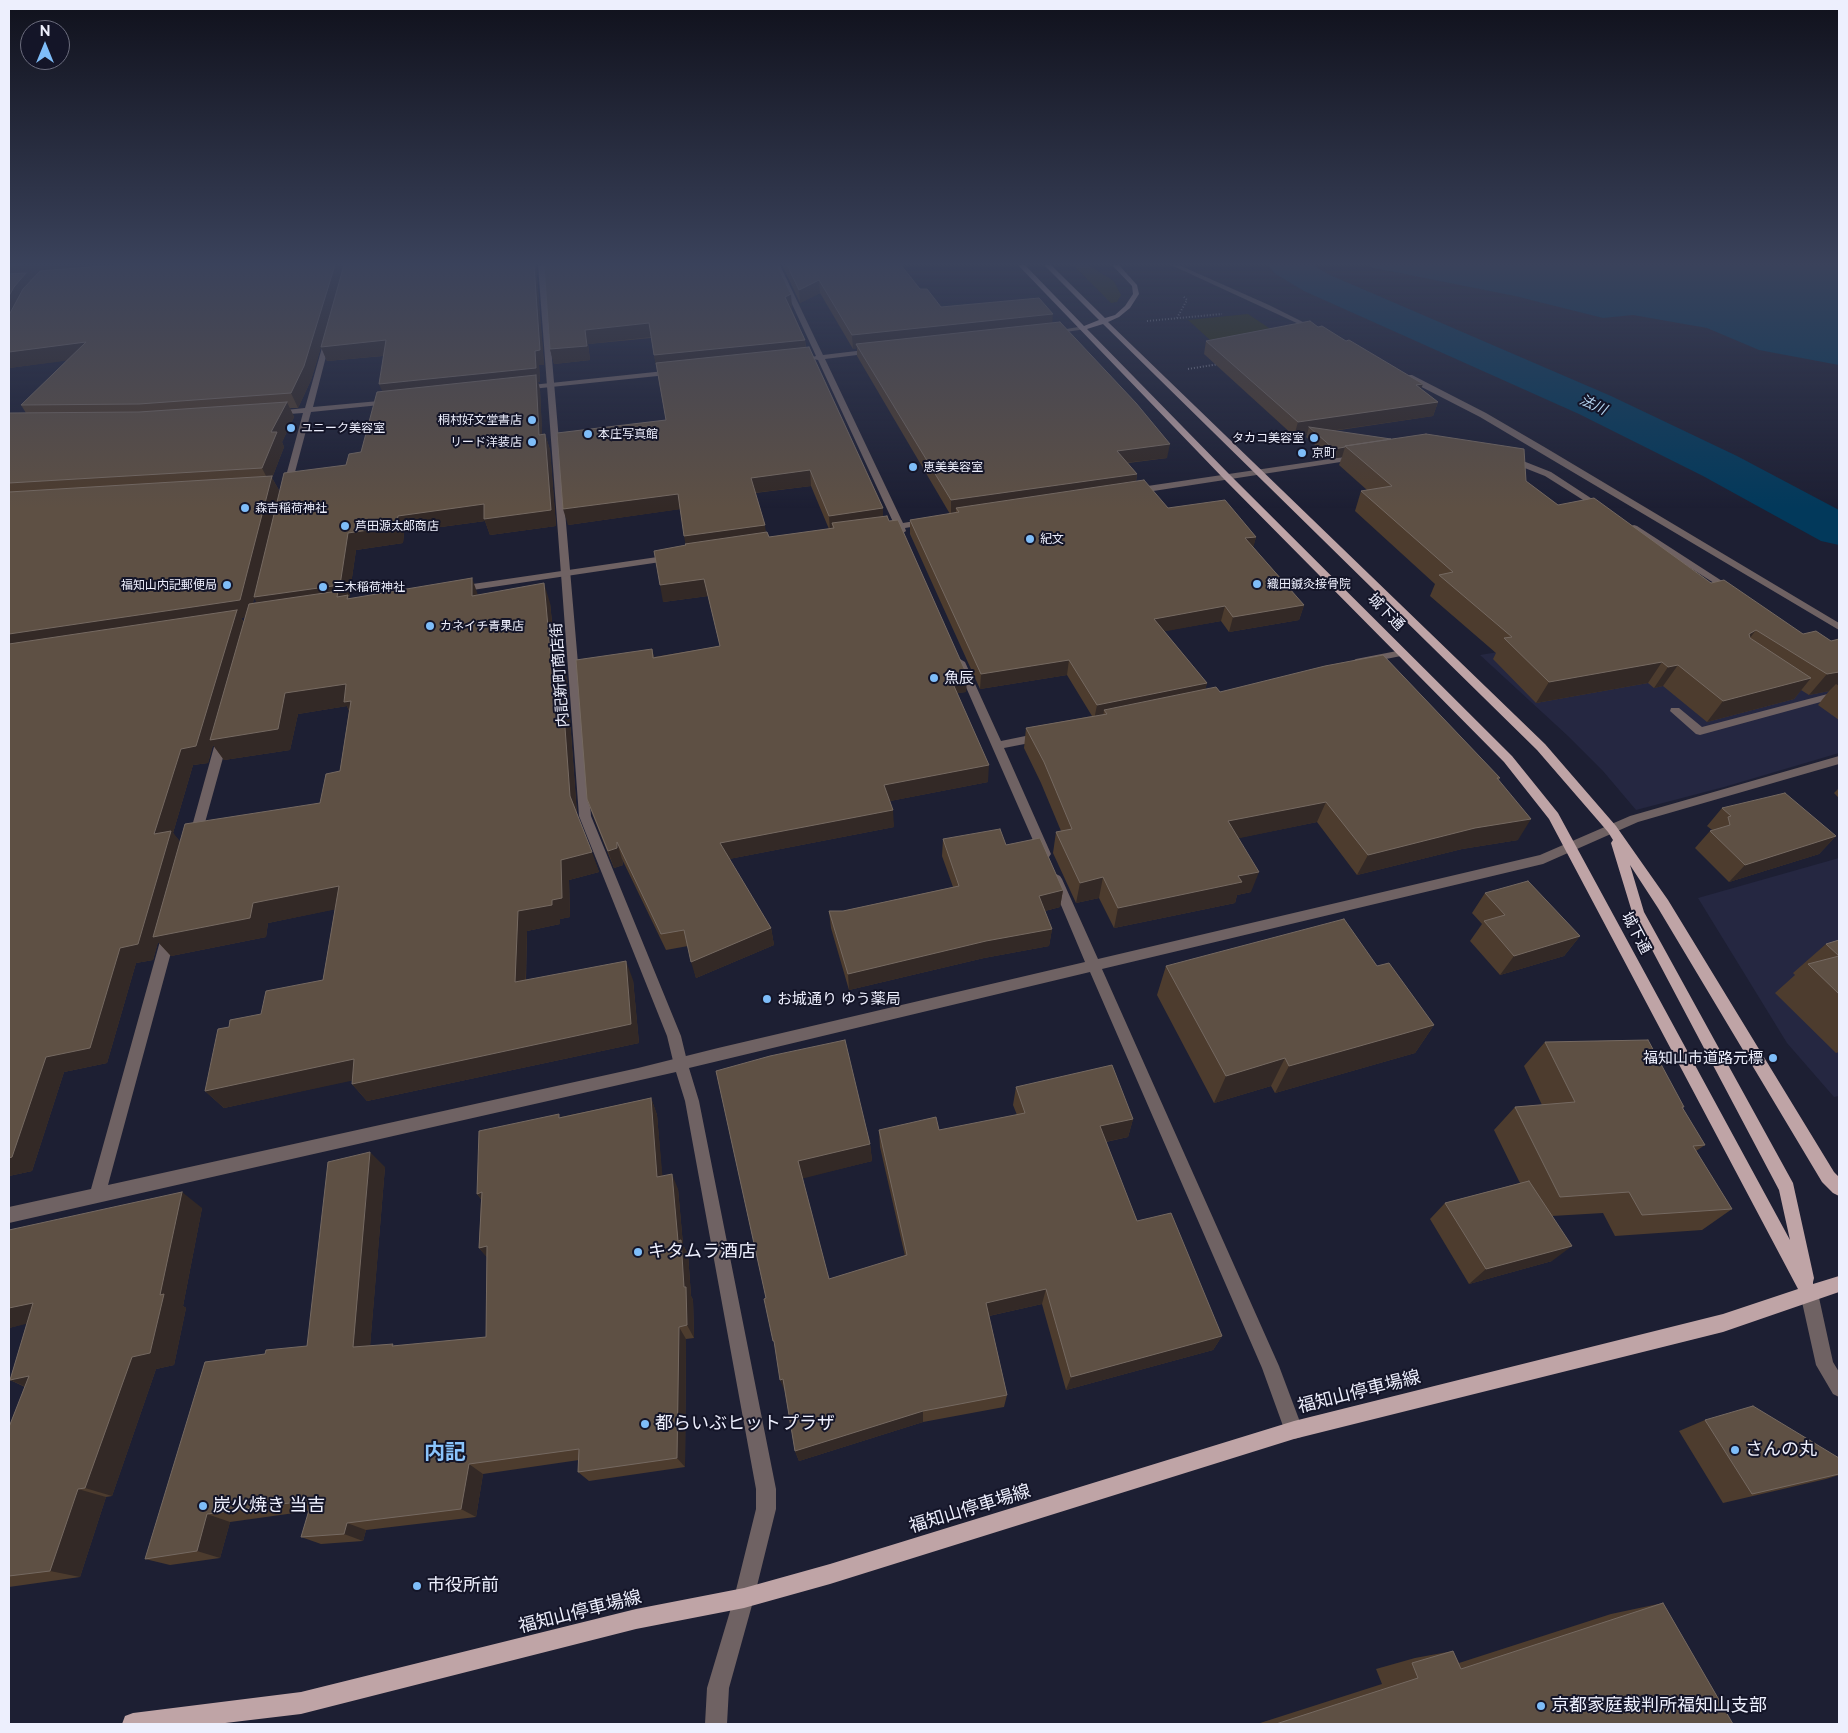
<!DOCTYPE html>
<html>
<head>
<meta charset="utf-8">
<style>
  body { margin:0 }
  #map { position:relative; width:1848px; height:1733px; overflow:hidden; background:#1d1f33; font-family:Raleway,sans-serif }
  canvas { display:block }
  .frame { position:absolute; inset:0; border:10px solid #edeffd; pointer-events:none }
  .north { position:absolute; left:20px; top:20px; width:50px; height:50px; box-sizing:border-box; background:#141528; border:1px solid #6b6c7d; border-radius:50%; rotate:0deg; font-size:14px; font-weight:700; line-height:20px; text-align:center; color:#edeffd }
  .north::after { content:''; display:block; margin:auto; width:18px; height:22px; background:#7ebdf9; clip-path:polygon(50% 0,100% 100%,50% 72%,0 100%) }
</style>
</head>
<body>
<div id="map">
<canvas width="1848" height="1733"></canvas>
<div class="frame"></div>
<div class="north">N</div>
</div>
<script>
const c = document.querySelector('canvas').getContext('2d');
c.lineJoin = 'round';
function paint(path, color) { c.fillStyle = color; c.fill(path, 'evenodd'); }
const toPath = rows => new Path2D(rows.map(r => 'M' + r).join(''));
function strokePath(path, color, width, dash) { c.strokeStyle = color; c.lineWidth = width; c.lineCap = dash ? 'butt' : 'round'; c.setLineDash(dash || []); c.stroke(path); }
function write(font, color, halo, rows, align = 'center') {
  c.font = font + ' Raleway,"Noto Sans JP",sans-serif'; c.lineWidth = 4; c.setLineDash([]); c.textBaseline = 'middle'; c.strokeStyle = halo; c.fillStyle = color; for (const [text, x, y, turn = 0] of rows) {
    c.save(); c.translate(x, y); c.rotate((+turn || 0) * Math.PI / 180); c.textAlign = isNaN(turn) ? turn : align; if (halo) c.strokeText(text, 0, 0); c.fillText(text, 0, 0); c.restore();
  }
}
const built = toPath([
  [1584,638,1839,664,1839,753,1724,787,1636,810,1603,771,1568,736,1480,655],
  [1839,858,1839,1096,1834,1097,1787,1043,1698,898]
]);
const green = toPath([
  [1073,265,1088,265,1114,281,1121,295,1117,302,1111,303],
  [1248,314,1281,336,1220,349,1188,320]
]);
const water = toPath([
  [1371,265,1839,265,1839,365,1759,350,1707,328,1633,315,1603,318,1515,296,1369,267]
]);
const river = toPath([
  [1269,265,1313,265,1330,275,1611,396,1737,456,1839,510,1839,545,1821,541,1703,476,1579,414,1304,291,1274,273,1269,265]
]);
const path = toPath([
  [1177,318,1187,300,1183,296],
  [1147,321,1222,314],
  [1188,369,1219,364]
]);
const service = toPath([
  [1839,691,1839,697,1700,735,1696,734,1670,711,1671,708,1679,708,1702,727,1839,691]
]);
const pedestrian = toPath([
  [538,265,544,265,591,816,681,1036,688,1065,686,1070,681,1071,676,1070,674,1065,667,1036,579,816,538,265]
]);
const minor = toPath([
  [774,265,780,265,823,355,873,349,877,351,873,353,825,359,903,523,926,519,930,522,929,524,905,528,906,531,902,534,897,529,884,531,880,528,894,524,818,360,809,358,816,356,774,265],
  [1171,265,1179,265,1269,305,1319,330,1314,331,1171,265],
  [1084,326,1087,328,1086,329,1052,334,1049,332,1084,326],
  [328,335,331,337,313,407,390,400,394,402,390,404,311,412,291,487,284,489,283,487,303,413,276,415,272,413,276,411,305,408,325,337,328,335],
  [674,370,678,372,677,374,522,390,518,388,522,386,674,370],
  [1406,375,1412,375,1486,413,1546,448,1839,623,1839,630,1480,417,1406,379,1406,375],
  [1357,455,1361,457,1360,459,1134,494,1130,491,1134,488,1357,455],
  [1507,457,1513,457,1551,472,1606,508,1599,510,1545,476,1507,461,1507,457],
  [1634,525,1637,526,1736,590,1734,592,1728,592,1631,530,1631,526,1634,525],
  [671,555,674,556,674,560,459,592,454,589,459,586,671,555],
  [1402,650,1407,653,1406,655,1356,665,1351,662,1356,659,1402,650],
  [960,659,965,662,1001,741,1040,733,1046,737,1040,741,1004,748,1051,854,1049,857,1045,859,1041,857,1039,854,955,662,960,659],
  [223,732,229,736,201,837,195,841,189,837,217,736,223,732],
  [1839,756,1839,764,1638,822,1543,864,1102,969,1279,1366,1303,1430,1301,1437,1294,1439,1287,1437,1262,1368,1090,972,689,1068,699,1101,776,1489,776,1509,754,1598,729,1688,727,1724,705,1724,707,1688,734,1598,756,1509,756,1489,685,1101,676,1072,9,1223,9,1207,91,1189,162,934,164,930,169,929,174,930,176,934,108,1185,638,1068,718,1048,1085,962,1050,879,1052,876,1056,874,1060,876,1062,879,1098,959,1540,855,1630,816,1839,756]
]);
const tertiary = toPath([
  [1809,1284,1815,1287,1818,1293,1833,1362,1839,1372,1839,1397,1833,1394,1816,1365,1800,1293,1803,1287,1809,1284]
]);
const primary = toPath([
  [1018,265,1025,265,1084,326,1099,320,1044,265,1051,265,1105,318,1115,315,1125,306,1133,294,1132,286,1112,265,1119,265,1137,285,1139,294,1130,308,1119,317,1108,322,1545,744,1616,826,1668,900,1834,1172,1839,1177,1839,1196,1833,1193,1822,1182,1658,908,1630,865,1644,912,1793,1183,1814,1278,1813,1282,1813,1284,1839,1276,1839,1292,1723,1332,1294,1439,830,1584,744,1608,636,1629,301,1714,217,1724,122,1724,125,1716,133,1713,301,1692,636,1609,744,1588,830,1564,1294,1421,1723,1314,1798,1289,1549,819,1504,762,1224,479,1018,265],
  [1103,324,1537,750,1608,832,1613,840,1611,843,1632,912,1779,1190,1790,1240,1558,813,1512,756,1230,475,1087,329,1103,324]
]);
const wall = toPath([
  [9,265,536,265,544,365,539,365,540,382,538,382,540,390,542,434,545,434,550,450,556,526,490,535,485,521,404,532,403,543,356,550,349,598,478,595,550,603,556,660,560,659,567,679,577,814,599,872,569,880,570,917,560,919,560,924,527,931,526,980,633,980,639,1043,367,1101,352,1084,352,1080,224,1108,205,1091,229,1027,261,1014,323,980,335,909,268,923,266,937,171,956,158,942,153,960,136,963,107,1063,64,1072,32,1171,9,1176,9,413,26,413,21,405,68,360,9,368],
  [321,347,327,361,383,356,382,391,361,452,346,465,280,492,272,478,284,447,282,442,294,417,290,408,298,408,311,380],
  [254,598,257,602,253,603],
  [245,617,244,622,241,618],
  [347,706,349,711,340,771,320,803,180,842,173,833,193,765,208,763,213,745,224,760,290,750,298,714],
  [782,265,901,265,920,289,941,307,1052,323,1167,458,1128,463,1137,474,1136,482,1168,508,1256,537,1253,547,1304,605,1299,620,1229,632,1221,621,1164,631,1207,683,1205,689,1220,692,1500,778,1498,780,1518,840,1462,849,1357,875,1317,822,1238,838,1251,892,1237,895,1235,903,1114,928,1099,898,1076,903,1053,853,1056,832,1061,831,1041,783,1024,748,1026,728,1092,716,1067,675,980,689,910,534,910,520,950,514,857,356,857,348,853,349,820,293,800,303],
  [791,308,805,340,806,348,883,516,967,675,966,692,957,693,988,782,890,801,894,827,729,859,771,928,774,945,696,978,688,946,666,950,622,859,623,865,614,868,593,816,587,799,652,649,654,657,720,646,708,596,663,602,686,545,680,509,568,525,666,420,651,338,588,344,590,360,554,364,550,349,792,308],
  [811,486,829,529,769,537,766,533,755,493],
  [1206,341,1421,389,1438,402,1433,416,1333,431,1526,481,1558,505,1711,583,1803,634,1831,641,1839,639,1839,720,1818,705,1829,691,1809,695,1801,690,1794,699,1707,722,1663,686,1654,688,1648,683,1536,703,1493,659,1496,653,1430,596,1435,584,1355,511,1361,491,1367,490,1339,465,1342,457,1331,459,1306,437,1307,434,1294,436,1204,354],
  [1839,788,1839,798,1834,793],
  [1722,808,1836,836,1819,854,1729,882,1695,848,1710,831,1712,830,1707,826],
  [943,839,1006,845,1063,890,1060,907,1045,911,1052,929,1049,946,984,958,849,990,831,928,829,911,843,911,953,887,942,856],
  [1485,893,1580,936,1564,956,1500,975,1470,941,1482,924,1472,913],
  [1839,940,1839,1052,1836,1053,1775,993,1795,975,1793,973,1826,944],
  [1166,966,1377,966,1434,1025,1415,1053,1275,1093,1271,1086,1214,1103,1157,995],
  [1545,1042,1684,1107,1682,1108,1705,1145,1696,1151,1732,1209,1702,1230,1615,1236,1603,1213,1552,1216,1552,1261,1469,1284,1430,1219,1445,1203,1520,1183,1494,1130,1515,1107,1542,1105,1524,1066],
  [716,1071,870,1144,872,1161,802,1178,829,1279,905,1256,880,1147,879,1130,939,1130,1017,1115,1013,1105,1016,1087,1133,1119,1128,1137,1106,1142,1137,1221,1222,1336,1213,1350,1066,1390,1042,1304,989,1316,1007,1395,1004,1407,923,1422,799,1461,795,1451,785,1392,766,1298],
  [651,1098,657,1115,662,1176,678,1189,683,1245,688,1254,691,1296,693,1300,694,1338,686,1339,685,1467,589,1481,578,1472,579,1460,483,1474,476,1517,366,1530,363,1541,321,1544,301,1537,309,1511,230,1522,220,1558,170,1565,145,1559,265,1354,307,1346,385,1167,370,1346,395,1346,486,1337,487,1257,479,1248,481,1199,477,1194,561,1117],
  [202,1208,183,1306,186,1308,174,1365,156,1369,112,1496,106,1497,80,1577,9,1587,9,1427,25,1387,10,1380,27,1323,9,1328,9,1230],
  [1705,1420,1839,1458,1839,1475,1826,1479,1723,1503,1679,1431],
  [1663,1603,1733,1724,1257,1724,1382,1684,1376,1669,1415,1658,1453,1651,1459,1663,1611,1614]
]);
const shadedWall = toPath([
  [22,265,204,265,58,277,54,269,42,277,29,279,34,286,9,326,9,266],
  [335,265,344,265,386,340,391,355,327,361,321,347,311,380,298,408,291,393],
  [534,265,536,265,544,365,539,365,540,382,538,382,540,390,543,451,385,398,379,384],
  [819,280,820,293,800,303,799,290],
  [791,294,792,308,786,310,785,297],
  [1053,314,1052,328,856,344,857,348,853,349,852,335],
  [649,323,651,337,588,344,590,360,554,364,550,349,585,330],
  [805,340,806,354,657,370,654,355],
  [86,342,95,357,9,368,9,352],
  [1423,384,1418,397,1416,385],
  [287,402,294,417,282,442,284,447,272,478,280,492,348,533,398,516,545,434,550,450,556,526,490,535,485,521,404,532,403,543,356,550,349,598,263,614,254,598,249,616,241,618,285,693,346,684,355,722,347,706,298,714,290,750,224,760,213,745,208,763,193,765,173,833,185,847,253,903,339,886,352,906,268,923,266,937,171,956,158,942,153,960,136,963,107,1063,64,1072,32,1171,9,1176,9,634,270,484,262,468,271,432],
  [1438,402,1433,416,1316,433,1309,427,1307,434,1294,436,1298,422],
  [1170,444,1167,458,1115,464,1117,451],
  [1345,447,1342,457,1331,459,1334,449],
  [810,470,811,486,753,493,751,478],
  [1137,474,1135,487,956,508,956,513,951,514,951,500],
  [678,494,681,509,568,525,563,509],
  [883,508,883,524,834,528,832,523,833,531,830,532,829,516],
  [765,525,767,541,687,552,684,536],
  [1256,537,1252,552,1245,538],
  [472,578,479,598,472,596],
  [704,579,708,596,663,602,660,585],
  [544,583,550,603,558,680,551,660],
  [1304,605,1299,620,1229,632,1233,617],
  [1225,606,1221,621,1151,634,1154,619],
  [1756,630,1741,650,1749,634],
  [560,659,567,679,577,816,570,796],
  [1069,660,1067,675,980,689,981,674],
  [1662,662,1648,683,1536,703,1549,682],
  [1678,665,1663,686,1654,688,1668,667],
  [1839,672,1839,686,1836,684,1829,691,1809,695,1827,674],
  [967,675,966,692,950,694,950,677],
  [1811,678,1794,699,1707,722,1723,701],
  [1207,683,1203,698,1107,714,1104,710,1103,718,1094,720,1097,705],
  [989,765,988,782,885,802,884,785],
  [1326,802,1317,822,1221,842,1228,821],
  [893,810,894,827,724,860,720,843],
  [1531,819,1518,840,1462,849,1357,875,1368,855,1475,828],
  [1836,836,1819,854,1729,882,1745,865],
  [617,842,622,859,623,865,614,868,608,851],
  [592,852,599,872,569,880,570,917,560,919,560,924,527,931,525,1001,515,982,518,911,552,900,561,860],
  [1259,872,1251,892,1237,895,1235,903,1114,928,1118,908,1238,876],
  [1103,877,1099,898,1076,903,1080,883],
  [1063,890,1060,907,1037,913,1039,896],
  [771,928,774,945,696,978,691,962],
  [1052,929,1049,946,984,958,849,990,848,974,986,941],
  [1580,936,1564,956,1500,975,1514,956],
  [626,961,633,980,639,1043,367,1101,352,1084],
  [1434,1025,1415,1053,1275,1093,1289,1066],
  [1285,1058,1271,1086,1214,1103,1226,1076],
  [354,1059,369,1077,224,1108,205,1091],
  [651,1098,657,1115,664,1193,657,1177],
  [1133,1119,1128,1137,1095,1144,1100,1126],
  [870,1144,872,1161,801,1179,798,1161],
  [370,1152,385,1167,369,1359,353,1347],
  [672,1174,678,1189,683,1245,688,1254,691,1296,693,1300,694,1338,687,1325,684,1287,678,1241],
  [182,1192,202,1208,183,1306,186,1308,174,1365,156,1369,112,1496,85,1488,132,1357,160,1295],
  [482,1192,489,1208,477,1194],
  [487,1246,491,1262,479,1248],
  [1572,1246,1552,1261,1469,1284,1486,1269],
  [1046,1289,1042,1304,984,1317,986,1303],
  [33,1303,59,1316,9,1328,9,1308],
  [679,1327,686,1339,685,1467,677,1458],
  [1222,1336,1213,1350,1066,1390,1071,1377],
  [29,1376,38,1392,10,1380],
  [783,1379,785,1392,780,1380],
  [923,1411,923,1422,799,1461,795,1451],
  [469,1464,483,1474,476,1517,461,1509],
  [78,1489,106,1497,80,1577,50,1571],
  [207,1514,230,1522,220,1558,197,1551],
  [347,1523,366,1530,363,1541,344,1534]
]);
const building = toPath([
  [9,265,22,265,9,266,9,265],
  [115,265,335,265,304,366,291,393,139,404,21,405,86,342,9,352,9,315,23,289,40,271,115,265],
  [344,265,534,265,540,350,535,351,536,368,379,384,386,340,321,347,344,265],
  [544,265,777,265,791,294,785,297,805,340,654,355,649,323,585,330,587,346,550,349,544,265],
  [787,265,901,265,920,289,927,289,941,307,1039,298,1053,314,852,335,819,280,799,290,787,265],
  [26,273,14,287,9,296,9,274,26,273],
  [1310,321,1318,327,1322,326,1346,341,1349,340,1423,384,1416,385,1438,402,1298,422,1206,341,1310,321],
  [1060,322,1136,403,1170,444,1117,451,1137,474,951,500,856,344,1060,322],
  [809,347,883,508,829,516,810,470,751,478,765,525,684,536,678,494,563,509,557,433,666,420,656,363,809,347],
  [536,375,539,435,545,434,551,510,484,519,484,504,398,516,396,526,348,533,340,585,254,597,284,473,346,465,349,454,361,452,377,392,536,375],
  [287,402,271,432,277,432,262,468,9,483,9,413,139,412,287,402],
  [1309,427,1391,439,1345,446,1345,447,1334,449,1309,427],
  [1426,434,1524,449,1526,481,1558,505,1594,498,1711,583,1724,580,1803,634,1816,631,1831,641,1839,639,1839,672,1827,674,1756,630,1749,634,1750,638,1811,678,1723,701,1678,665,1668,667,1662,662,1549,682,1504,638,1512,637,1439,575,1453,572,1361,491,1392,486,1345,446,1426,434],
  [272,476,240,600,9,634,9,492,272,476],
  [1144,480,1168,508,1225,500,1256,537,1245,538,1304,605,1233,617,1225,606,1154,619,1207,683,1097,705,1069,660,981,674,910,520,959,512,956,508,1144,480],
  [887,516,889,521,898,520,967,675,950,677,989,765,884,785,893,810,720,843,771,928,691,962,684,930,661,934,617,842,617,848,608,851,587,799,576,660,652,649,653,658,720,646,704,579,660,585,654,551,686,545,685,544,767,532,769,537,834,528,832,523,887,516],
  [472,578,472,596,544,583,551,660,560,659,570,796,592,852,561,860,562,898,552,900,552,905,518,911,515,982,626,961,631,1024,352,1084,354,1059,205,1091,218,1029,229,1027,230,1020,261,1014,266,991,323,980,339,886,253,903,250,918,153,937,185,824,320,803,326,774,340,771,351,701,344,702,346,684,285,693,278,729,210,740,249,604,338,591,337,597,348,595,347,599,472,578],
  [237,610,196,746,181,749,154,834,171,831,138,944,120,948,90,1048,46,1057,12,1157,9,1158,9,644,237,610],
  [1383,655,1500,778,1497,778,1531,819,1475,828,1368,855,1326,802,1228,821,1259,872,1238,876,1242,882,1118,908,1103,877,1080,883,1056,832,1072,829,1044,762,1026,728,1107,714,1104,710,1216,687,1220,692,1325,666,1383,655],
  [1785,793,1836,836,1745,865,1710,831,1730,825,1728,817,1731,816,1722,808,1785,793],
  [1000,829,1006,845,1040,838,1063,890,1039,896,1052,929,986,941,848,974,829,911,843,911,959,886,943,839,1000,829],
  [1528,881,1580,936,1514,956,1484,921,1505,915,1485,893,1528,881],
  [1344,919,1377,966,1389,963,1434,1025,1289,1066,1285,1058,1226,1076,1166,966,1344,919],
  [1839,940,1839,994,1808,964,1839,956,1826,944,1839,940],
  [845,1040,870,1144,798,1161,829,1279,907,1255,879,1130,936,1117,939,1130,1025,1113,1016,1087,1112,1065,1133,1119,1100,1126,1137,1221,1171,1213,1222,1336,1071,1377,1046,1289,986,1303,1007,1395,923,1411,795,1451,783,1379,780,1380,774,1341,773,1341,764,1299,766,1298,716,1071,770,1056,845,1040],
  [1648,1040,1684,1107,1682,1107,1705,1145,1693,1146,1732,1209,1642,1215,1629,1192,1560,1197,1515,1107,1575,1102,1545,1042,1648,1040],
  [651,1098,657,1177,672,1174,678,1241,681,1240,684,1287,686,1287,687,1325,679,1327,677,1458,578,1472,579,1449,469,1464,461,1509,347,1523,344,1534,301,1537,312,1500,207,1514,197,1551,145,1559,205,1362,265,1354,266,1350,307,1346,328,1162,370,1152,353,1347,393,1344,392,1346,486,1337,487,1246,479,1248,482,1192,477,1194,479,1131,559,1114,559,1118,651,1098],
  [1529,1181,1572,1246,1486,1269,1445,1203,1529,1181],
  [182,1192,160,1295,164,1294,150,1353,132,1357,85,1488,78,1489,50,1571,9,1576,9,1427,29,1376,10,1380,33,1303,9,1308,9,1230,182,1192],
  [1753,1406,1839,1458,1839,1474,1752,1494,1705,1420,1753,1406],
  [1663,1603,1733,1724,1276,1724,1418,1678,1412,1663,1453,1651,1461,1669,1663,1603]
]);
const markers = [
  [532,420,5,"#7ebdf9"],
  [291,428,5,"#7ebdf9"],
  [588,434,5,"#7ebdf9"],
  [1314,438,5,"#7ebdf9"],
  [532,442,5,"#7ebdf9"],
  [1302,453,5,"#7ebdf9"],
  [913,467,5,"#7ebdf9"],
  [245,508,5,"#7ebdf9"],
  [345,526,5,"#7ebdf9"],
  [1030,539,5,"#7ebdf9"],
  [1257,584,5,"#7ebdf9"],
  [227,585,5,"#7ebdf9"],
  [323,587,5,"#7ebdf9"],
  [430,626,5,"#7ebdf9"],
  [934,678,5,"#7ebdf9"],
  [767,999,5,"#7ebdf9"],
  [1773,1058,5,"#7ebdf9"],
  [638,1252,5,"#7ebdf9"],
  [645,1424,5,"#7ebdf9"],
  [1735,1450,5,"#7ebdf9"],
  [203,1506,5,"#7ebdf9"],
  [417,1586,5,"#7ebdf9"],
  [1541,1706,5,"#7ebdf9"]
];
const farPoinames = [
  ["桐村好文堂書店",522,420,"right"],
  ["ユニーク美容室",301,428],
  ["本庄写真館",598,434],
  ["タカコ美容室",1304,438,"right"],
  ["リード洋装店",522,442,"right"],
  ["京町",1312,453],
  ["恵美美容室",923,467],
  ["森吉稲荷神社",255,508],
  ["芦田源太郎商店",355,526],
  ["紀文",1040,539],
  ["織田鍼灸接骨院",1267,584],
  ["福知山内記郵便局",217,585,"right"],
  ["三木稲荷神社",333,587],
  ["カネイチ青果店",440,626]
];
const farWaternames = [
  ["法川",1593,405,25]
];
const streetNames = [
  ["城下通",1386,612,45],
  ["内記新町商店街",560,675,-94],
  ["城下通",1636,933,62]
];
const poiNames = [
  ["魚辰",944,678],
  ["お城通り ゆう薬局",777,999],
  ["福知山市道路元標",1763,1058,"right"]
];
const nearPoinames = [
  ["キタムラ酒店",648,1252],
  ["都らいぶヒットプラザ",655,1424],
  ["さんの丸",1745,1450],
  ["炭火焼き 当吉",213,1506],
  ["市役所前",427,1586],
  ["京都家庭裁判所福知山支部",1551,1706]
];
const nearStreetnames = [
  ["福知山停車場線",1359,1392,-14],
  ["福知山停車場線",970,1509,-17],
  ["福知山停車場線",580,1612,-14]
];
const nearQuarternames = [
  ["内記",445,1453]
];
paint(built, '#252741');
paint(green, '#2e2f08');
paint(water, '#02395b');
paint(river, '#02395b');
strokePath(path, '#828495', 2, [1, 2]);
paint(service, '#6f6263');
paint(pedestrian, '#6f6263');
paint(minor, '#6f6263');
paint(tertiary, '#6f6263');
paint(primary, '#bfa4a6');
paint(wall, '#4d3c2e');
paint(shadedWall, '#332926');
paint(building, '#5e5044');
strokePath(building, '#756961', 1);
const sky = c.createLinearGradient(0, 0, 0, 508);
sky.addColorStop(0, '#10111c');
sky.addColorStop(0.52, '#3a425b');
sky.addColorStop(1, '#3a425b00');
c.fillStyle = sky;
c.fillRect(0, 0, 1848, 508);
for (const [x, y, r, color] of markers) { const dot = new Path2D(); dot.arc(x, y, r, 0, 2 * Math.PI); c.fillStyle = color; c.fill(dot); strokePath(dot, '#141528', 2); }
write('12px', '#edeffd', '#141528', farPoinames, 'left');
write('italic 14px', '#b6d6f2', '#141528', farWaternames);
write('15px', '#edeffd', '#141528', streetNames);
write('15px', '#edeffd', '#141528', poiNames, 'left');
write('18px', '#edeffd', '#141528', nearPoinames, 'left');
write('18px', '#edeffd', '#141528', nearStreetnames);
write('bold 21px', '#8ac4fc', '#141528', nearQuarternames);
</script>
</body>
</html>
